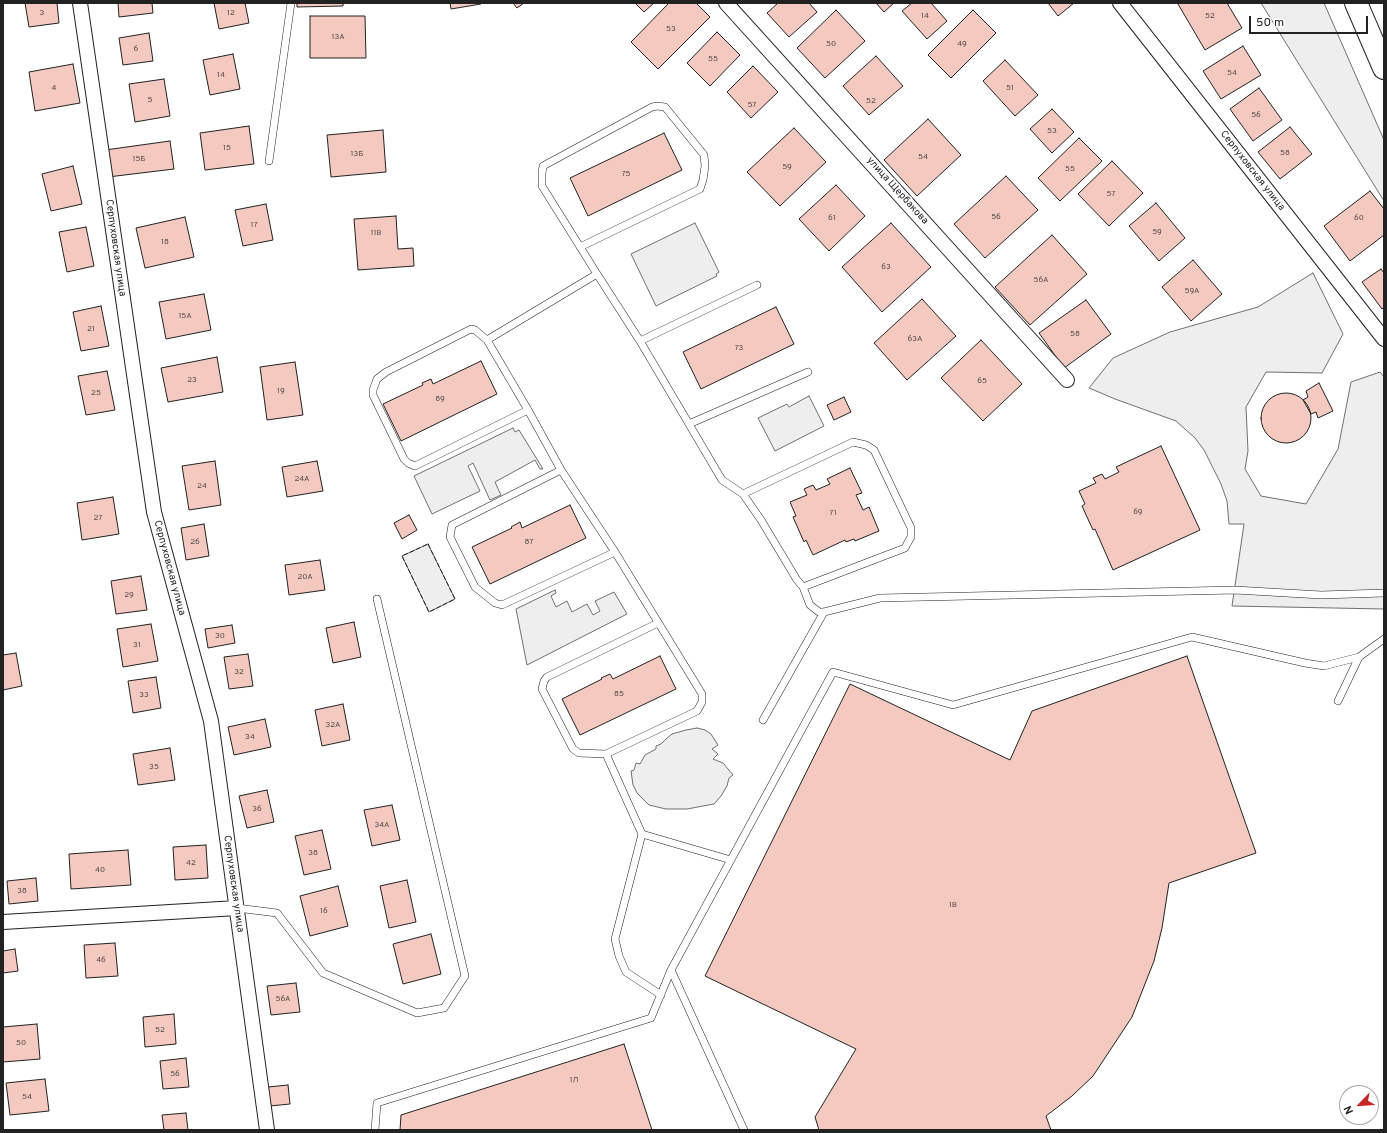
<!DOCTYPE html>
<html>
<head>
<meta charset="utf-8">
<style>
  body { margin:0 }
  #map { position:relative; width:1387px; height:1133px; overflow:hidden; background:#fff; font-family:Overpass,sans-serif }
  canvas { display:block }
  .frame { position:absolute; inset:0; border:4px solid #222; pointer-events:none }
  .north { position:absolute; left:1339px; top:1085px; width:40px; height:40px; box-sizing:border-box; background:#fff; border:1px solid #a7a7a7; border-radius:50%; rotate:245deg; font-size:11px; font-weight:700; line-height:16px; text-align:center; color:#222 }
  .north::after { content:''; display:block; margin:auto; width:14px; height:18px; background:#c62828; clip-path:polygon(50% 0,100% 100%,50% 72%,0 100%) }
  .scale { position:absolute; left:1249px; top:16px; width:119px; height:18px; box-sizing:border-box; border:2px solid #222; border-top:0; padding-left:5px; font-size:12px; line-height:14px; white-space:nowrap; color:#222; -webkit-text-stroke:3px #fff; paint-order:stroke }
</style>
</head>
<body>
<div id="map">
<canvas width="1387" height="1133"></canvas>
<div class="frame"></div>
<div class="north">N</div>
<div class="scale">50 m</div>
</div>
<script>
const c = document.querySelector('canvas').getContext('2d');
c.lineJoin = 'round';
function paint(path, color) { c.fillStyle = color; c.fill(path, 'evenodd'); }
const toPath = rows => new Path2D(rows.map(r => 'M' + r).join(''));
function strokePath(path, color, width, dash) { c.strokeStyle = color; c.lineWidth = width; c.lineCap = dash ? 'butt' : 'round'; c.setLineDash(dash || []); c.stroke(path); }
function write(font, color, halo, rows, align = 'center') {
  c.font = font + ' Overpass,sans-serif'; c.lineWidth = 3; c.setLineDash([]); c.textBaseline = 'middle'; c.strokeStyle = halo; c.fillStyle = color; for (const [text, x, y, turn = 0] of rows) {
    c.save(); c.translate(x, y); c.rotate((+turn || 0) * Math.PI / 180); c.textAlign = isNaN(turn) ? turn : align; if (halo) c.strokeText(text, 0, 0); c.fillText(text, 0, 0); c.restore();
  }
}
const green = toPath([
  [1261,3,1324,3,1384,140,1384,201,1261,3],
  [695,223,719,272,716,274,717,276,656,306,631,254,695,223],
  [1313,273,1343,334,1322,373,1266,372,1246,407,1248,451,1245,469,1261,496,1306,504,1338,449,1351,382,1380,372,1384,377,1384,609,1232,606,1244,524,1229,524,1227,501,1221,484,1204,450,1195,438,1176,421,1115,399,1089,388,1113,358,1170,332,1258,307,1313,273],
  [809,396,824,426,775,451,758,418,787,404,789,407,809,396],
  [513,428,515,432,519,430,543,469,540,469,535,460,495,482,501,495,490,500,473,463,468,466,480,491,432,514,414,476,513,428],
  [428,544,455,599,429,612,402,556,428,544],
  [555,590,556,593,551,596,556,607,567,601,572,612,587,604,593,615,600,611,595,601,614,592,627,614,527,665,516,609,555,590],
  [697,728,705,730,711,734,718,745,712,749,718,754,713,759,723,763,733,775,729,778,727,786,721,796,714,804,687,809,666,809,649,805,637,793,633,785,631,771,634,770,636,763,640,764,645,755,656,749,656,746,661,744,666,739,672,734,686,730,697,728]
]);
const building = toPath([
  [25,3,57,3,59,23,29,27,25,3],
  [118,3,152,3,153,13,119,17,118,3],
  [214,3,245,3,249,23,219,29,214,3],
  [297,3,343,3,343,6,297,7,297,3],
  [450,3,481,3,481,4,451,9,450,3],
  [513,3,524,3,517,8,513,3],
  [635,3,654,3,644,12,635,3],
  [669,3,696,3,710,17,658,69,631,42,669,3],
  [778,3,809,3,817,12,789,37,767,13,778,3],
  [876,3,894,3,884,12,876,3],
  [912,3,931,3,947,21,927,39,902,11,912,3],
  [1048,3,1074,3,1058,16,1048,3],
  [1179,3,1227,3,1242,28,1205,50,1178,4,1179,3],
  [836,10,865,41,825,78,797,48,836,10],
  [973,10,996,33,951,78,928,55,973,10],
  [310,16,365,16,366,58,310,58,310,16],
  [717,32,740,55,710,86,687,63,717,32],
  [149,33,153,61,123,65,119,38,149,33],
  [1243,46,1261,75,1221,99,1203,71,1243,46],
  [233,54,240,89,210,95,203,60,233,54],
  [876,56,903,86,869,115,843,86,876,56],
  [1005,60,1038,95,1015,116,983,81,1005,60],
  [73,64,80,103,35,111,29,72,73,64],
  [753,66,778,92,751,118,727,92,753,66],
  [164,79,170,116,135,122,129,84,164,79],
  [1259,88,1282,120,1253,141,1230,109,1259,88],
  [1052,109,1074,132,1052,153,1030,129,1052,109],
  [928,119,961,155,917,196,884,160,928,119],
  [249,126,254,164,205,170,200,133,249,126],
  [1290,127,1312,154,1280,179,1258,152,1290,127],
  [794,128,826,162,780,206,747,172,794,128],
  [383,130,386,172,331,177,327,135,383,130],
  [664,133,682,170,588,216,570,178,664,133],
  [1079,138,1102,161,1060,201,1038,178,1079,138],
  [170,141,174,169,108,177,105,150,170,141],
  [1112,161,1143,193,1109,226,1078,194,1112,161],
  [73,166,82,204,51,211,42,174,73,166],
  [1006,176,1038,210,985,258,954,224,1006,176],
  [836,185,865,216,829,251,799,219,836,185],
  [1370,191,1384,209,1384,235,1350,261,1324,226,1370,191],
  [1156,203,1185,238,1159,261,1129,226,1156,203],
  [266,204,273,240,243,246,235,210,266,204],
  [396,216,398,249,413,248,414,266,358,270,354,219,396,216],
  [185,217,194,257,145,268,136,228,185,217],
  [891,223,931,267,882,312,842,267,891,223],
  [86,227,94,266,67,272,59,232,86,227],
  [1052,235,1087,274,1030,325,995,287,1052,235],
  [1193,260,1222,294,1191,321,1162,287,1193,260],
  [1381,269,1384,273,1384,307,1382,309,1362,282,1381,269],
  [204,294,211,330,166,339,159,302,204,294],
  [922,299,956,336,907,380,874,343,922,299],
  [1086,300,1111,334,1064,368,1039,333,1086,300],
  [101,306,109,346,81,351,73,312,101,306],
  [776,307,794,344,701,389,683,352,776,307],
  [981,340,1022,384,983,421,941,378,981,340],
  [217,357,223,392,168,402,161,368,217,357],
  [481,361,497,394,401,441,383,404,423,385,422,383,431,379,433,384,481,361],
  [295,362,303,415,267,420,260,367,295,362],
  [107,371,115,410,86,415,78,376,107,371],
  [1319,383,1333,411,1318,418,1316,412,1311,414,1303,400,1308,397,1306,391,1319,383],
  '1261 418a25 25 0 1 1 50 0a25 25 0 1 1-50 0Z',
  [844,397,851,412,834,420,827,405,844,397],
  [1161,446,1200,530,1113,570,1095,529,1093,530,1082,506,1085,504,1079,491,1096,483,1093,478,1102,474,1105,479,1119,472,1116,467,1161,446],
  [215,461,221,505,189,510,182,466,215,461],
  [317,461,323,491,287,497,282,467,317,461],
  [850,468,862,493,856,495,863,510,869,507,879,531,855,541,854,539,846,542,845,540,813,555,806,540,804,542,793,517,796,516,790,502,807,495,804,489,813,485,816,490,830,484,827,479,850,468],
  [113,497,119,534,82,540,77,503,113,497],
  [570,505,586,538,490,584,472,547,512,528,511,527,520,522,522,528,570,505],
  [409,515,417,530,402,539,394,523,409,515],
  [204,524,209,556,186,560,181,528,204,524],
  [320,560,325,590,289,595,285,565,320,560],
  [141,576,147,610,116,614,111,581,141,576],
  [354,622,361,657,333,663,326,628,354,622],
  [151,624,158,661,123,667,117,629,151,624],
  [232,625,235,643,208,648,205,629,232,625],
  [16,653,22,686,3,690,3,655,16,653],
  [248,654,253,686,229,689,224,657,248,654],
  [660,656,676,689,580,735,562,699,602,679,601,678,610,674,613,679,660,656],
  [1187,656,1256,853,1169,883,1162,928,1154,961,1132,1017,1093,1076,1072,1096,1046,1116,1051,1130,819,1130,815,1117,856,1049,705,976,850,684,1010,760,1032,711,1187,656],
  [156,677,161,708,133,713,128,681,156,677],
  [343,704,350,740,322,746,315,710,343,704],
  [265,719,271,747,234,755,228,727,265,719],
  [170,748,175,780,138,785,133,754,170,748],
  [267,790,274,822,247,828,239,796,267,790],
  [392,805,400,840,372,846,364,810,392,805],
  [322,830,331,869,304,875,295,836,322,830],
  [206,845,208,878,175,880,173,847,206,845],
  [128,850,131,885,71,889,69,854,128,850],
  [36,878,38,901,9,904,7,881,36,878],
  [407,880,416,922,389,928,380,886,407,880],
  [338,886,348,926,310,936,300,896,338,886],
  [431,934,441,974,403,984,393,944,431,934],
  [115,943,118,976,86,978,84,945,115,943],
  [15,949,18,971,3,973,3,951,15,949],
  [296,983,300,1012,271,1015,267,986,296,983],
  [174,1014,176,1044,145,1047,143,1017,174,1014],
  [37,1024,40,1059,3,1062,3,1027,37,1024],
  [624,1044,652,1130,400,1130,401,1115,624,1044],
  [186,1058,189,1087,163,1089,160,1061,186,1058],
  [45,1079,49,1111,10,1115,6,1083,45,1079],
  [288,1085,290,1104,270,1106,268,1087,288,1085],
  [186,1113,188,1130,164,1130,162,1115,186,1113]
]);
const lane = toPath([
  [269,161,291,3],
  [580,247,700,189,703,180,705,166,704,155,665,107,657,106,652,107,543,166,542,173,542,186,597,274],
  [487,340,597,274,640,341,722,480,743,494,761,520,797,580,803,587,810,605,819,612,824,612,880,598,1235,590,1321,595,1384,593],
  [640,341,757,285],
  [528,410,415,466,408,463,404,459,373,395,373,390,377,379,386,372,471,329,475,330,487,340,528,410,561,470,615,552,702,694,702,702,697,711,606,754,642,834],
  [689,424,808,372],
  [561,470,452,525,450,537,475,587,495,603,502,605,615,552],
  [743,494,853,442,866,445,874,450,911,528,911,537,907,544,905,548,803,587],
  [1338,701,1359,657,1384,639],
  [763,720,824,612],
  [606,754,579,753,573,749,542,689,544,681,547,677,658,623],
  [237,908,277,913,323,973,417,1013,444,1008,465,976,377,599],
  [661,995,626,972,619,956,615,939,642,834,731,860],
  [375,1130,377,1103,651,1018,671,970],
  [744,1130,671,970,833,672,953,705,1192,637,1305,663,1324,666,1359,657]
]);
const street = toPath([
  [80,3,154,512,211,721,267,1130],
  [726,3,1067,380],
  [1120,3,1384,339],
  [3,922,237,908]
]);
const primary = toPath([
  [1356,3,1384,68]
]);
const fence = toPath([
  [428,544,455,599,429,612,402,556,428,544]
]);
const numberNames = [
  ["3",42,13],
  ["12",231,13],
  ["14",925,16],
  ["52",1210,16],
  ["53",671,29],
  ["13А",338,37],
  ["50",831,44],
  ["49",962,44],
  ["6",136,49],
  ["55",713,59],
  ["54",1232,73],
  ["14",221,75],
  ["4",54,88],
  ["51",1010,88],
  ["5",150,100],
  ["52",871,101],
  ["57",752,105],
  ["56",1256,115],
  ["53",1052,131],
  ["15",227,148],
  ["58",1285,153],
  ["13Б",357,154],
  ["54",923,157],
  ["15Б",139,159],
  ["59",787,167],
  ["55",1070,169],
  ["75",626,174],
  ["57",1111,194],
  ["56",996,217],
  ["61",832,218],
  ["60",1359,218],
  ["17",254,225],
  ["59",1157,232],
  ["11В",376,233],
  ["18",165,242],
  ["63",886,267],
  ["56А",1041,280],
  ["59А",1192,291],
  ["15А",185,316],
  ["21",91,329],
  ["58",1075,334],
  ["63А",915,339],
  ["73",739,348],
  ["23",192,380],
  ["65",982,381],
  ["19",281,391],
  ["25",96,393],
  ["89",440,399],
  ["24А",302,479],
  ["24",202,486],
  ["69",1138,512],
  ["71",833,513],
  ["27",98,518],
  ["26",195,542],
  ["87",529,542],
  ["20А",305,577],
  ["29",129,595],
  ["30",220,636],
  ["31",137,645],
  ["32",239,672],
  ["85",619,694],
  ["33",144,695],
  ["32А",333,725],
  ["34",250,737],
  ["35",154,767],
  ["36",257,809],
  ["34А",382,825],
  ["38",313,853],
  ["42",191,863],
  ["40",100,870],
  ["38",22,891],
  ["1В",953,905],
  ["16",324,911],
  ["46",101,960],
  ["56А",283,999],
  ["52",160,1030],
  ["50",21,1043],
  ["56",175,1074],
  ["1Л",574,1080],
  ["54",27,1097]
];
const streetNames = [
  ["Серпуховская улица",1252,171,52],
  ["улица Щербакова",897,191,48],
  ["Серпуховская улица",115,248,82],
  ["Серпуховская улица",169,568,75],
  ["Серпуховская улица",233,884,82]
];
paint(green, '#eee');
strokePath(green, '#6f6f6f', 1);
paint(building, '#f3c9c0');
strokePath(building, '#222', 1);
strokePath(lane, '#222', 8);
strokePath(street, '#222', 16);
strokePath(primary, '#222', 24);
strokePath(lane, '#fff', 7);
strokePath(street, '#fff', 14);
strokePath(primary, '#fff', 22);
strokePath(fence, '#222', 1, [5, 2]);
write('8px', '#564c4a', null, numberNames);
write('10px', '#222', '#fff', streetNames);
</script>
</body>
</html>
